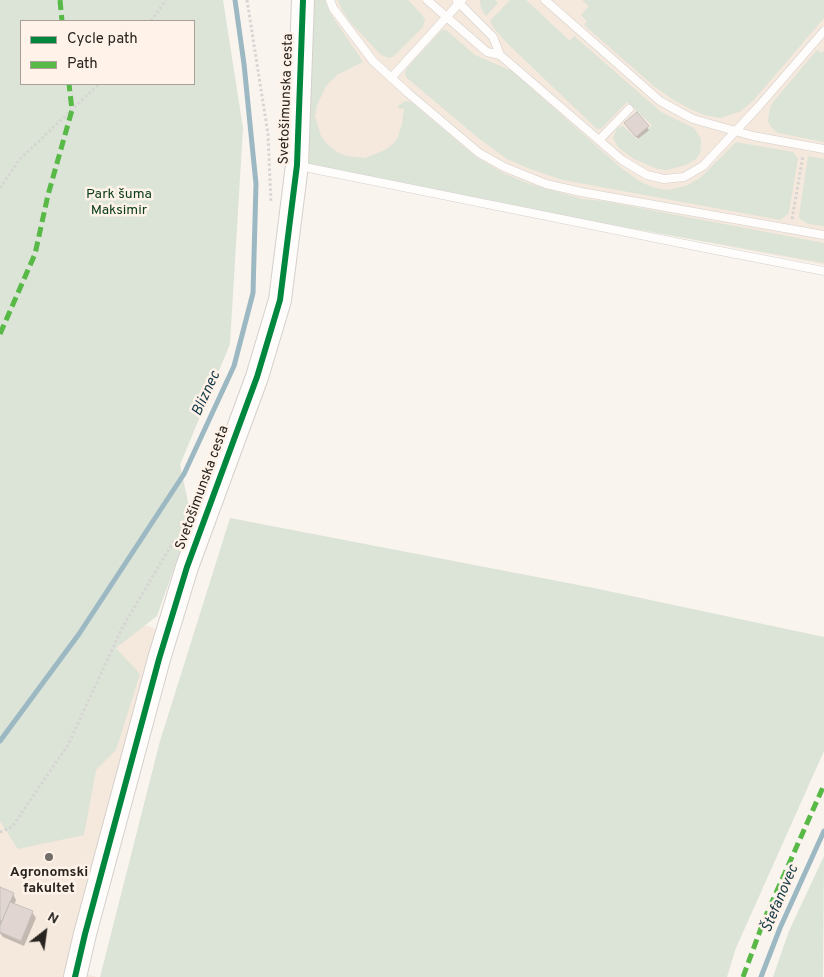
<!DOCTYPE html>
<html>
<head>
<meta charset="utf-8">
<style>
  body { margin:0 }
  #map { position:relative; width:824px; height:977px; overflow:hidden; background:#faf4ee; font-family:Overpass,sans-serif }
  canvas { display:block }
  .legend { position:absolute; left:20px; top:20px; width:175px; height:65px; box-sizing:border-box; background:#fff3e9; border:1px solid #a9a099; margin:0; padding:6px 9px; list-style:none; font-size:15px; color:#282420 }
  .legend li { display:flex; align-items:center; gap:10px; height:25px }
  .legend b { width:25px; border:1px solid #a9a099 }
  .north { position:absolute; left:20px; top:907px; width:50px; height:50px; -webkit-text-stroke:4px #fff3e9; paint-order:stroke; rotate:30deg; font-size:14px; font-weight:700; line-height:20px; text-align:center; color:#282420 }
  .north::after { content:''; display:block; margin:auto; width:18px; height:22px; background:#282420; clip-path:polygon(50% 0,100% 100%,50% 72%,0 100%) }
</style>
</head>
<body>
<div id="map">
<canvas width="824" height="977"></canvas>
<ul class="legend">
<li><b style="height:6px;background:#00873e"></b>Cycle path</li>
<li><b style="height:6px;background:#58b947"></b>Path</li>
</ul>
<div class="north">N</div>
</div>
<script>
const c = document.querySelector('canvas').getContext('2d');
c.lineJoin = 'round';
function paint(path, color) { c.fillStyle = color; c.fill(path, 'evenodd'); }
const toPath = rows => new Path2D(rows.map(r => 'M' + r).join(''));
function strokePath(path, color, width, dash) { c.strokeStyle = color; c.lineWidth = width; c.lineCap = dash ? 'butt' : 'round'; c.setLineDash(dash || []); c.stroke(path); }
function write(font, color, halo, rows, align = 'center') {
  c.font = font + ' Overpass,sans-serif'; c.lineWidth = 5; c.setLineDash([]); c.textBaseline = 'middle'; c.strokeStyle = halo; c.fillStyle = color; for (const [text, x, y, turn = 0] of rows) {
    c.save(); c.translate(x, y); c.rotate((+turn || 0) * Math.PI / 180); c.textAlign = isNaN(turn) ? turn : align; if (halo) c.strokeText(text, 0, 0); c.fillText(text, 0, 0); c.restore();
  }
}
const built = toPath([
  [309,0,824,0,824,265,550,212,304,159],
  [102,608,158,630,69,969,97,977,0,977,0,746]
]);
const green = toPath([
  [0,0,223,0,243,128,230,344,180,465,190,511,193,515,157,616,116,648,140,674,116,750,96,770,84,835,18,849,0,821],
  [21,21,194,21,194,84,21,84],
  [307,0,325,0,330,13,363,62,337,75,326,86,317,105,315,116,321,136,326,143,337,152,347,156,365,158,385,150,393,144,398,137,402,124,404,109,398,108,399,105,406,101,411,102,476,157,503,173,527,183,582,199,603,201,824,243,824,263,507,206,305,165],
  [338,0,408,0,422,15,425,20,423,27,394,56,389,58,381,55,351,23,342,10],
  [480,0,495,0,498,3,486,16,481,8],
  [510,0,526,0,570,41,574,36,661,112,694,128,700,137,701,142,700,153,696,159,686,165,667,170,657,169,634,159,618,147,613,138,617,128,623,126,638,140,652,125,627,102,601,129,597,129,506,42,493,27,490,21],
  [582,0,824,0,824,18,752,102,739,112,720,118,704,115,692,110,672,99,655,87,584,25,587,21,581,15,589,6],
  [442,30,446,30,475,55,512,71,620,167,639,181,652,187,667,190,686,186,700,178,736,142,793,152,798,159,789,212,787,215,780,220,563,180,530,169,507,159,477,137,406,77,405,72,407,68],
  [817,50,821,53,824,51,824,142,778,133,772,128,768,122,770,108,773,102],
  [808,156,824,159,824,226,808,224,800,219,799,216],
  [230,518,594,588,824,637,824,751,736,948,727,977,100,977,160,741],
  [824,856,823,977,773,977,789,931]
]);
const shadow = toPath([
  [637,114,649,130,638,139,627,125],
  [0,888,13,894,16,900,14,905,32,912,36,918,24,946,3,937,0,933,2,925,0,924]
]);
const stream = toPath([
  [0,741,79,634,184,474,234,366,253,293,256,184,244,64,235,0],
  [761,977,780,928,824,831]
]);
const building = toPath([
  [637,112,649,126,636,137,624,123,637,112],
  [0,887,14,893,2,921,0,920,0,887],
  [10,902,33,911,21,941,0,932,0,926,10,902]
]);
const path = toPath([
  [247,0,268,134,271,203],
  [151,21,166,0],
  [0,188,19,160,99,84],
  [792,219,803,156],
  [0,832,12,827,68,745,122,628,175,539]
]);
const lane = toPath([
  [330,0,333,8,373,61,408,93,479,153,504,167,546,184,581,192,824,235],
  [427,0,487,52,500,55,622,160,647,175,664,179,684,177,703,166,759,106,824,31],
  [545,0,660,101,678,111,693,119,753,136,824,149],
  [457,1,493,37,500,55],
  [391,78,462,0],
  [599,140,629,109],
  [299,166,710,249,824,271]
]);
const secondary = toPath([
  [75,977,85,934,159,659,187,567,257,377,280,300,297,165,303,0]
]);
const quiet = toPath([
  [60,0,62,21],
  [0,334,35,254,48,195,72,110,69,84],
  [743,977,764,920,824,785]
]);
const cycleway = toPath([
  [75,977,85,934,159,659,187,567,257,377,280,300,297,165,303,0]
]);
const markers = [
  [49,857,5,"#726d68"]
];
const streetNames = [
  ["Svetošimunska cesta",287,99,-88],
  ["Svetošimunska cesta",203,488,-70]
];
const parkNames = [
  ["Park šuma",119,195],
  ["Maksimir",119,211]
];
const poiNames = [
  ["Agronomski",49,873],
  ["fakultet",49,889]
];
const waterNames = [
  ["Bliznec",207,394,-65],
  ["Štefanovec",781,899,-67]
];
paint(built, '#f5e8dd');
paint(green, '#dbe4d7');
paint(shadow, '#0003');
strokePath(stream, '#9cb8c3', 5);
paint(building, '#e0d5d1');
strokePath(building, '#c6c1bd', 1);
strokePath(lane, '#d5d0cb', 9);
strokePath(secondary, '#d5d0cb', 24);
strokePath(path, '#d7d5d3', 3, [2.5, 2.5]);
strokePath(lane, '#fefdfc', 8);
strokePath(secondary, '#fefdfc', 22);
strokePath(quiet, '#58b947', 5, [10, 5]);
strokePath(cycleway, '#00873e', 6);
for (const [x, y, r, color] of markers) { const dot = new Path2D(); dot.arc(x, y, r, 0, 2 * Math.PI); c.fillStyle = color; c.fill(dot); strokePath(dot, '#fff3e9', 2); }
write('14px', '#282420', '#fff3e9', streetNames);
write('14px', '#0d401a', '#fff3e9', parkNames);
write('bold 14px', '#282420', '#fff3e9', poiNames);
write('italic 15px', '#143a49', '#fff3e9', waterNames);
</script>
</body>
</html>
